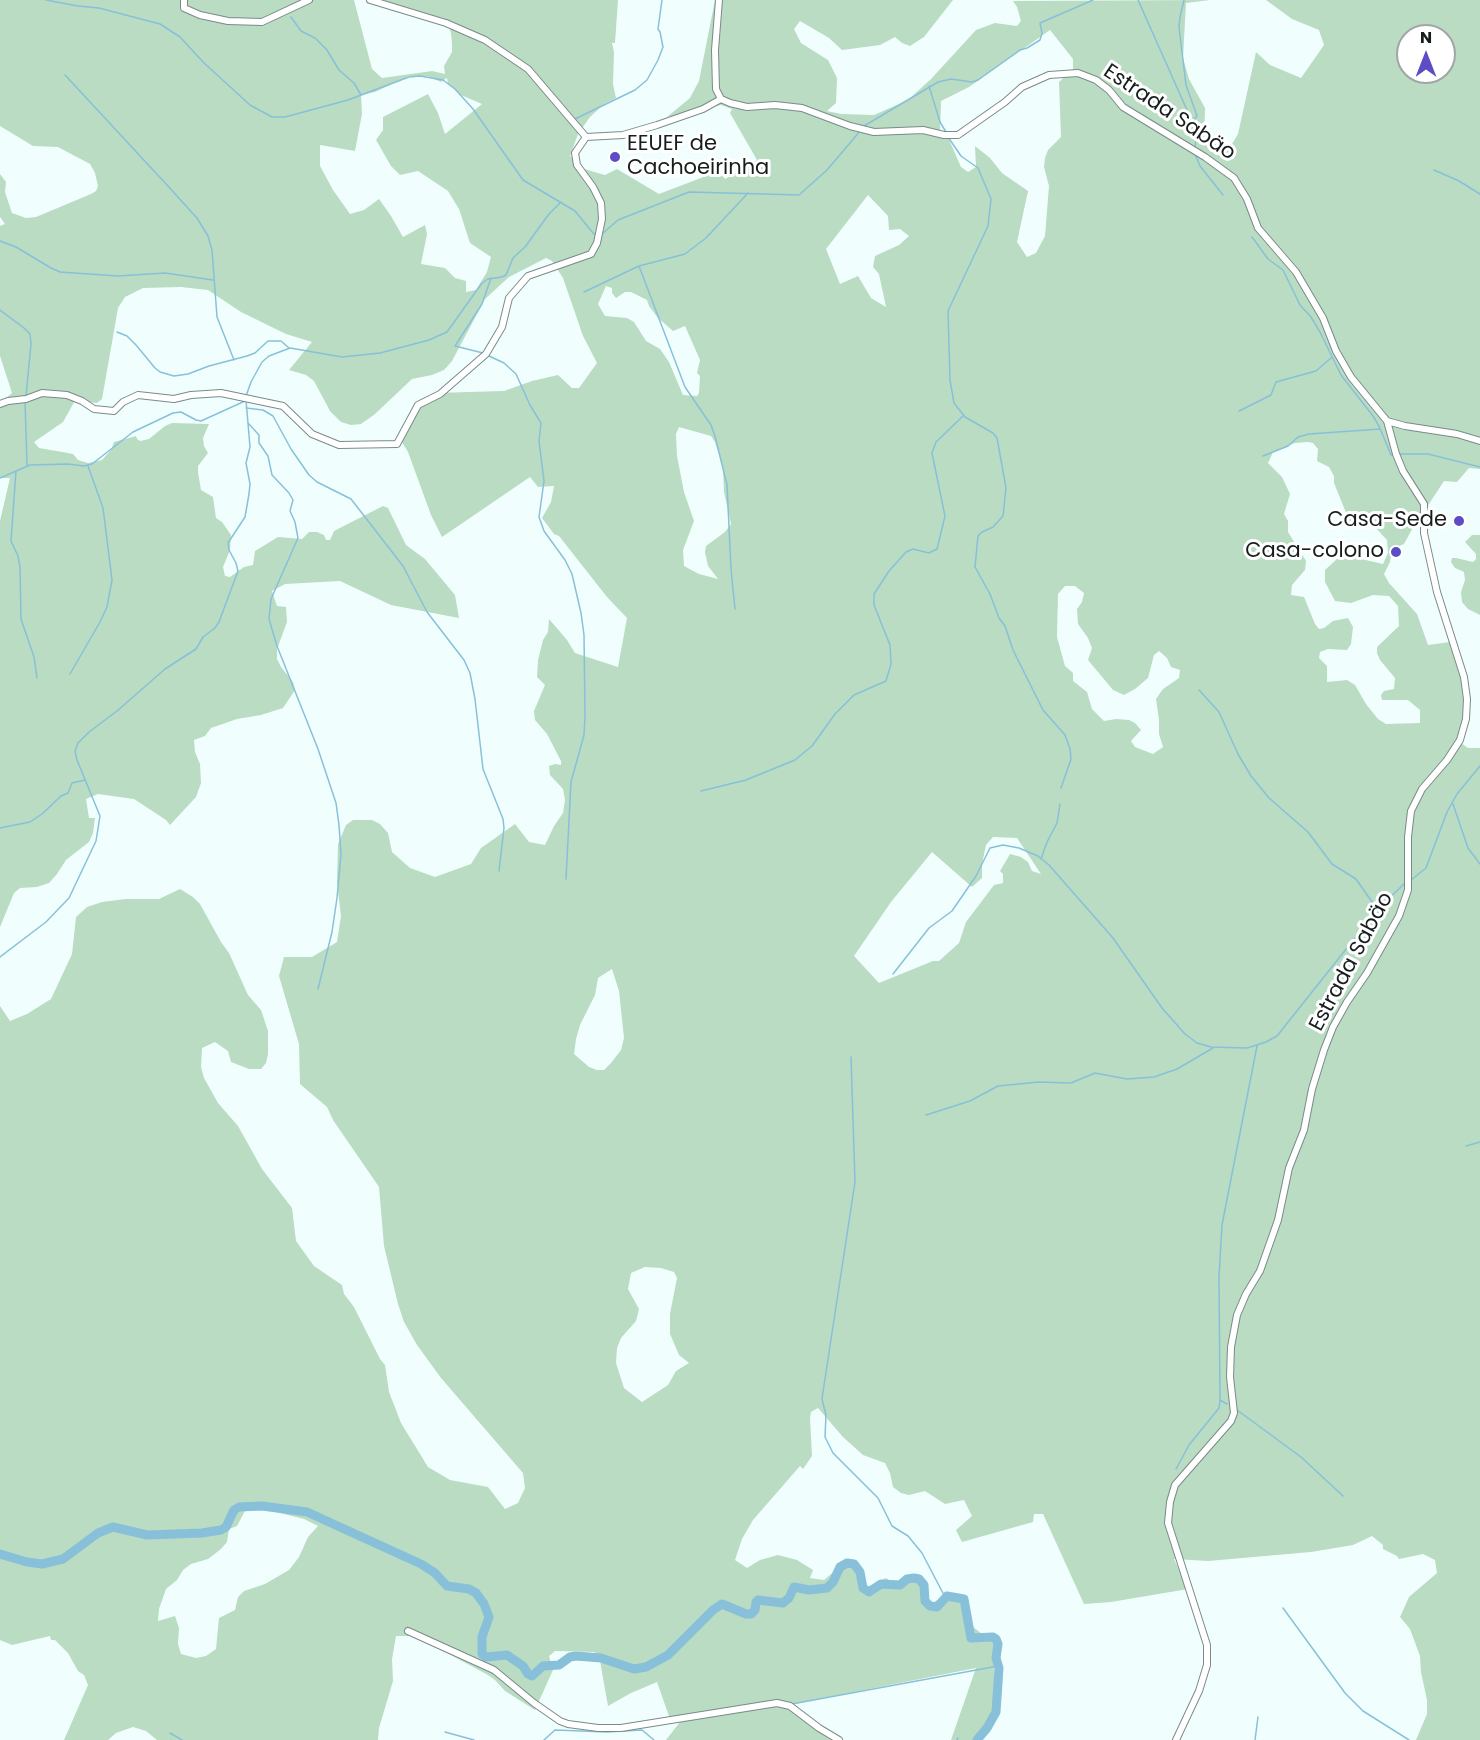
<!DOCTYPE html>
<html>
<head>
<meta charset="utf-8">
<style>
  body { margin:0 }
  #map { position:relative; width:1480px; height:1740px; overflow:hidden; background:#f0fffe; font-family:Poppins,sans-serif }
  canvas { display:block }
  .north { position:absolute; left:1396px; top:24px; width:60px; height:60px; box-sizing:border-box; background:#fff; border:2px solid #a2a5a5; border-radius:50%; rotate:0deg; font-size:16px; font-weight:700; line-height:24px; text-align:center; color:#171d1d }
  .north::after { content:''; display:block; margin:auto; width:21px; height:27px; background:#5c4cc5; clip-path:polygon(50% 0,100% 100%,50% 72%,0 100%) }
</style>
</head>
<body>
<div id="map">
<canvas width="1480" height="1740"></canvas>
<div class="north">N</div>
</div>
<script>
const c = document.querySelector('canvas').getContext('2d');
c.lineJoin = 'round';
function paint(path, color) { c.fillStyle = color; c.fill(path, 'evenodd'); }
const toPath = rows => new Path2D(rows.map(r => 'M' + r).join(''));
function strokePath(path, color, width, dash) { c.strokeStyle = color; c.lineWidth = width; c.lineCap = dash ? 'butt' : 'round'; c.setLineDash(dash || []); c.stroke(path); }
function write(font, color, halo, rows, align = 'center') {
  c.font = font + ' Poppins,sans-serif'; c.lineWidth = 6; c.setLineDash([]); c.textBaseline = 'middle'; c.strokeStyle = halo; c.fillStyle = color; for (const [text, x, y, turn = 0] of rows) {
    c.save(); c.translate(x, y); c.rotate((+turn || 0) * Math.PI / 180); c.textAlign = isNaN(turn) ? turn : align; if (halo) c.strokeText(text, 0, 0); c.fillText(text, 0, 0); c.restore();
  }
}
const green = toPath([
  [0,0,354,0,372,69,382,78,432,71,445,74,444,66,452,52,452,44,451,33,447,21,444,18,398,10,390,3,382,0,618,0,615,43,612,43,614,52,613,84,616,98,604,104,590,117,578,134,570,156,584,169,605,175,617,169,659,194,719,171,725,179,757,160,730,113,732,109,721,105,667,117,690,98,699,81,715,0,953,0,924,37,910,46,902,43,895,37,880,45,842,50,829,38,800,21,794,29,801,43,828,60,837,78,836,103,827,111,841,114,874,115,908,100,931,79,976,30,995,23,1017,26,1021,21,1017,7,1013,1,1210,0,1186,3,1183,58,1189,79,1205,108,1204,140,1229,149,1238,134,1256,52,1270,65,1301,78,1324,45,1319,30,1292,19,1266,0,1480,0,1480,469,1469,468,1457,482,1444,481,1423,513,1424,522,1416,522,1404,544,1392,549,1390,562,1384,574,1389,583,1417,614,1428,645,1450,642,1463,683,1466,709,1458,741,1468,748,1480,748,1480,1740,1416,1740,1427,1714,1427,1700,1421,1672,1420,1656,1410,1629,1400,1617,1409,1597,1437,1573,1435,1560,1423,1554,1399,1559,1397,1556,1383,1549,1383,1545,1372,1536,1353,1545,1311,1552,1208,1561,1174,1559,1188,1589,1111,1602,1084,1604,1043,1514,1034,1514,1033,1522,962,1542,956,1530,972,1516,964,1500,945,1504,925,1491,909,1495,901,1493,893,1487,890,1473,885,1463,863,1455,843,1437,818,1408,811,1412,810,1418,812,1456,803,1469,800,1466,753,1520,742,1539,735,1560,747,1568,760,1560,778,1555,797,1560,813,1570,810,1578,824,1580,844,1563,852,1561,862,1568,867,1587,886,1578,897,1585,918,1576,925,1584,930,1604,950,1594,965,1598,965,1614,969,1624,981,1633,996,1636,999,1640,994,1646,994,1709,990,1730,979,1740,951,1740,976,1668,788,1705,842,1740,666,1740,680,1722,670,1719,657,1682,631,1693,608,1706,600,1661,594,1660,595,1652,555,1651,549,1656,553,1670,535,1710,505,1691,495,1680,488,1675,423,1640,413,1636,396,1636,392,1659,393,1681,379,1728,378,1740,157,1740,146,1731,133,1727,116,1733,108,1740,64,1740,88,1685,84,1675,78,1671,68,1653,55,1640,51,1640,50,1636,12,1645,0,1640,0,1006,10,1021,27,1014,51,999,72,954,76,917,87,907,102,902,126,899,159,899,180,889,193,897,200,904,221,942,229,953,248,995,261,1010,268,1031,268,1054,266,1063,261,1069,249,1069,231,1062,228,1051,215,1042,202,1048,201,1067,204,1078,218,1103,238,1126,262,1169,292,1208,296,1241,314,1266,342,1285,344,1294,354,1307,380,1359,385,1365,389,1392,401,1423,428,1467,450,1480,488,1487,505,1509,518,1503,525,1488,523,1473,441,1378,417,1345,404,1322,398,1304,384,1246,379,1187,333,1120,327,1107,300,1084,299,1044,279,976,284,957,312,957,337,942,341,916,337,883,338,844,346,825,353,820,372,820,380,824,388,833,392,852,410,868,435,877,471,864,481,848,515,824,529,842,545,845,554,826,563,813,565,800,563,789,550,775,549,766,555,764,561,765,561,761,547,734,535,720,534,711,545,685,537,677,538,660,543,640,548,632,549,619,567,640,575,653,618,667,627,618,607,597,559,536,554,534,542,518,551,502,554,486,538,487,530,477,442,537,431,515,408,452,400,439,412,409,419,400,435,393,504,391,532,381,558,375,572,388,579,388,597,363,583,336,563,278,552,261,546,258,509,277,485,299,452,361,444,370,432,375,412,379,375,414,361,424,351,425,341,422,330,411,314,381,306,375,289,370,312,342,286,334,241,312,208,290,181,287,143,288,125,297,118,308,102,399,97,403,88,402,77,397,63,422,34,442,39,448,68,453,73,454,78,460,88,463,102,460,111,450,114,442,136,436,137,439,140,441,149,439,165,426,172,423,209,424,203,438,204,446,208,453,198,466,198,472,201,490,213,497,216,518,222,522,231,535,230,550,223,567,225,576,230,577,244,567,253,565,255,551,278,537,302,539,309,532,317,532,324,535,326,540,330,540,334,531,383,506,388,508,406,545,425,559,455,595,459,618,391,605,340,581,285,584,272,591,277,606,286,607,287,622,277,649,277,659,281,667,293,682,295,690,283,708,261,715,237,719,211,728,205,736,194,740,195,752,200,764,201,783,196,797,170,825,166,820,134,799,98,794,86,799,89,818,95,818,93,833,89,842,66,860,57,874,49,883,37,887,20,888,14,893,0,927,0,521,10,478,0,478,0,403,12,393,0,356,0,226,5,224,0,217,0,174,6,182,5,192,12,213,26,218,36,217,91,194,96,191,98,186,95,173,90,164,58,147,33,146,0,126],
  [1050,30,1073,59,1073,69,1059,82,1061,137,1048,150,1045,158,1044,167,1049,186,1045,236,1036,253,1027,257,1017,242,1028,191,1002,173,990,158,975,146,976,167,968,172,961,167,947,135,940,133,941,101,969,87],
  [1408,36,1444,36,1444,72,1408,72],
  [409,76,427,76,441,82,447,78,448,84,461,95,482,104,445,134,438,113,428,94,383,117,383,130,376,140,391,166,400,175,418,171,448,191,459,209,470,243,491,257,487,272,476,290,466,292,466,281,455,278,445,268,421,264,427,234,425,225,403,237,391,216,379,199,364,210,350,214,333,190,320,166,320,145,355,151,362,114,361,95,375,92],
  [868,195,888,216,889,230,900,229,909,236,899,245,875,256,873,267,879,274,886,307,871,298,858,276,840,284,826,249],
  [606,286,612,288,612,293,616,298,625,292,631,292,647,300,649,306,658,318,673,331,685,326,700,360,697,373,700,376,699,393,697,396,683,395,669,362,660,349,646,341,634,322,627,318,605,316,598,304],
  [679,427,711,436,715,442,723,467,724,492,731,524,725,532,706,546,705,552,708,566,718,579,699,574,684,566,683,550,694,521,684,492,677,456,676,434],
  [1308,442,1313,443,1318,449,1317,461,1329,467,1334,476,1334,483,1351,525,1364,520,1374,526,1387,540,1388,553,1383,564,1348,556,1338,558,1325,570,1325,582,1335,601,1351,603,1373,595,1389,596,1398,606,1399,626,1377,647,1377,653,1380,660,1395,678,1394,689,1384,691,1381,695,1382,700,1408,700,1420,710,1420,723,1386,724,1378,719,1366,704,1355,685,1347,680,1327,682,1327,666,1319,658,1320,652,1328,649,1347,650,1351,644,1353,627,1348,618,1333,621,1324,628,1319,629,1315,624,1304,597,1291,595,1292,585,1305,570,1306,561,1288,532,1288,521,1284,514,1290,494,1282,477,1268,463,1273,452,1295,443],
  [1065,586,1075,586,1084,593,1082,602,1077,609,1078,624,1088,638,1092,648,1088,660,1113,690,1124,695,1135,689,1148,678,1154,655,1159,651,1167,658,1171,667,1180,670,1179,678,1163,689,1156,699,1159,720,1159,734,1163,747,1153,754,1135,747,1131,741,1141,730,1135,723,1129,720,1116,719,1104,721,1092,709,1087,692,1073,681,1073,673,1065,666,1057,637,1058,594],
  [993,837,1017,838,1041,874,1032,871,1028,862,1021,857,1010,854,1000,871,1003,874,1003,883,994,885,966,922,959,943,939,961,933,961,879,983,854,956,891,902,932,852,972,887,982,878,982,864,986,845],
  [612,969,619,991,624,1038,621,1050,611,1063,604,1070,597,1070,589,1067,574,1054,576,1039,580,1025,595,995,598,978],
  [645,1267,661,1268,674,1272,677,1278,670,1314,670,1334,679,1355,689,1363,676,1371,668,1385,642,1402,624,1388,616,1363,617,1348,621,1338,636,1321,639,1309,628,1289,631,1273],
  [248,1505,304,1519,318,1526,308,1537,299,1557,289,1570,265,1584,244,1591,238,1597,235,1610,219,1618,216,1649,206,1656,196,1658,181,1654,178,1644,179,1628,175,1616,158,1621,159,1609,166,1589,177,1580,183,1570,191,1564,208,1559,221,1549,227,1542,229,1529,237,1526],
  [1472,535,1480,535,1480,615,1468,609,1462,602,1461,592,1465,580,1464,572,1455,568,1451,562,1452,558,1456,558,1473,562,1476,559,1476,554,1465,542]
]);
const stream = toPath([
  [46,0,78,6,99,8,160,24,180,37,204,63,250,105,272,117,285,117,348,100,409,77,420,76,443,80,455,89,473,109,523,180,575,211,593,233,597,235],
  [1138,0,1191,119,1196,136,1195,149],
  [1184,0,1180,17,1179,27,1186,85,1196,113,1197,116,1193,121],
  [291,17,301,31,315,38,327,50,339,70,354,83,361,95],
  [65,75,167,185,197,218,208,236,212,250,217,317,234,360],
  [929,86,940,122,946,132],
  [575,119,635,90,647,80,658,60,663,47,660,32,658,29,662,0],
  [864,126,938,82,951,79,972,82,978,80,1020,50,1027,48,1040,40,1042,33,1040,23,1093,0],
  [948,137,961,156,978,168,991,199,988,226,948,311,950,380,954,403,965,417,993,433,997,438,1006,488,1003,516,993,527,982,532,978,536,975,567,990,594,999,618,1005,626,1013,650,1043,710,1065,735,1070,749,1071,759,1061,788],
  [1195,154,1200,166,1223,195],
  [1434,170,1459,181,1480,194],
  [602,234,618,220,689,192,799,195,827,170,861,130],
  [1252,237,1268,259,1283,270,1300,305,1311,317,1320,332,1341,375,1373,416,1379,426,1391,455,1394,455],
  [0,241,16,247,51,268,60,272,118,276,165,273,213,280],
  [639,266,685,387,711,425,715,436,727,485,731,569,735,609],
  [584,292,639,266,685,254,706,238,748,193],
  [0,310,24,328,30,334,31,344,26,396],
  [117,332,127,336,136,345,155,368,160,372,174,376,188,374,209,366,247,356,255,353,268,341,281,341,289,348],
  [483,353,455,346,482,304,491,278],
  [487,355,504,363,516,374,530,405,541,423,539,441,544,481,539,517,544,531,565,560,572,574,581,613,584,635,585,716,584,735,571,782,566,879],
  [246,396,251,382,262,362,269,356,290,348,342,357,380,353,429,340,447,332,482,283,488,279,502,277,506,275,513,258,525,247,549,214,561,202],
  [25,401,27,465],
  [246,408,263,410,273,416,291,449,309,475,317,482,351,499,403,566,427,612,464,660,470,673,475,699,483,769,503,819,504,828,499,871],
  [1239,411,1271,395,1276,382,1316,371,1331,358],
  [248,423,259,435,259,443,268,456,272,475,289,493,293,500,290,511,295,522,298,538,271,599,269,619,277,646,318,749,336,803,339,825,341,854,337,898,332,932,318,989],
  [1399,454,1428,454,1480,467],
  [1263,456,1288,446,1298,437,1309,434,1380,429],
  [16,471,11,541,18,556,20,567,21,619,34,657,37,678],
  [0,478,30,465,68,464,84,466,92,464,133,432,173,413,181,412,196,420,201,421,245,401],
  [70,674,100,622,107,607,112,580,103,508,88,466],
  [1199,690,1219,712,1238,754,1251,776,1269,798,1308,832,1332,864,1356,879,1377,909],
  [701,791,746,780,795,760,812,746,835,714,854,695,886,681,891,664,890,645,874,605,874,594,889,571,906,552,913,549,929,553,937,549,945,516,932,453,936,442,963,416],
  [1453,804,1468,848,1480,864],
  [0,828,30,822,42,814,61,796,68,793,72,783,85,780],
  [1041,859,1047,842,1057,823,1060,804],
  [1411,880,1426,868,1447,812,1457,794,1480,766],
  [0,957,46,922,69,898,96,841,100,816,77,760,75,751,78,743,89,732,117,711,165,669,196,649,203,637,215,628,219,622,238,571,236,563,229,550,228,543,245,517,249,494,250,484,246,463,250,447,246,400],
  [893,974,929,928,952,911,976,876,990,848,1003,845,1019,848,1038,856,1049,865,1113,938,1162,1008,1185,1034,1197,1043,1211,1047,1247,1048,1266,1042,1277,1036,1378,909,1404,884],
  [851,1057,855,1182,823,1392,822,1399,826,1415,825,1437,833,1453,878,1498,892,1526,908,1536,922,1553,945,1597],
  [926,1115,970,1101,998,1086,1039,1082,1071,1083,1095,1073,1127,1079,1154,1077,1177,1069,1213,1048],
  [1466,1146,1480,1142],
  [1220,1400,1227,1404],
  [1237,1410,1301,1457,1343,1496],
  [1176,1469,1189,1445,1219,1408,1220,1400,1219,1277,1222,1225,1257,1046],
  [1283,1608,1345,1693,1363,1711,1409,1740],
  [792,1704,998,1666],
  [445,1732,474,1740],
  [170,1733,182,1740],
  [544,1740,555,1730,607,1732,642,1730,654,1740],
  [957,1740,958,1738],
  [1255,1740,1258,1717]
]);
const river = toPath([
  [0,1554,27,1562,42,1564,63,1559,98,1533,113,1527,147,1535,202,1533,221,1530,226,1527,234,1510,239,1507,262,1506,307,1512,421,1564,435,1573,447,1586,469,1589,476,1593,484,1604,489,1617,482,1637,482,1654,486,1657,507,1655,523,1666,528,1674,532,1676,543,1666,559,1665,570,1657,576,1656,601,1658,634,1669,646,1667,668,1655,713,1610,722,1604,746,1614,751,1614,755,1610,756,1602,758,1600,783,1603,789,1598,794,1587,809,1590,827,1588,833,1582,840,1567,847,1563,854,1564,860,1572,863,1588,869,1592,881,1584,900,1585,907,1579,914,1578,919,1579,924,1585,925,1601,930,1606,937,1607,947,1596,964,1599,971,1638,993,1637,996,1639,998,1644,996,1658,999,1668,996,1712,987,1728,977,1740]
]);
const minor = toPath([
  [184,0,184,8,200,15,228,21,262,22,309,0],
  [370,0,446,23,485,40,528,69,586,137],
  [719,0,715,50,716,89,721,99,730,103,747,107,775,105,802,108,850,126,874,132,923,130,944,135,958,135,1005,102,1022,87,1049,75,1078,73,1096,80,1109,90,1123,107,1205,157,1234,178,1247,199,1258,228,1296,272,1323,318,1336,351,1351,377,1387,421,1396,454,1403,471,1424,504,1424,533,1437,592,1464,677,1467,699,1466,719,1460,740,1447,760,1422,789,1411,811,1408,837,1408,890,1399,916,1367,973,1347,1002,1333,1027,1324,1050,1312,1089,1304,1130,1289,1168,1278,1220,1260,1271,1246,1294,1237,1315,1231,1347,1230,1377,1234,1413,1231,1421,1175,1485,1170,1502,1168,1523,1207,1645,1207,1665,1199,1691,1176,1740],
  [586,137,623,135,657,125,703,109,721,99],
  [0,404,8,401,26,399,42,393,67,395,82,401,94,409,114,411,123,402,138,395,174,399,191,395,221,393,283,406,312,434,339,445,397,444,418,405,440,394,486,354,502,327,509,298,528,276,591,254,597,243,602,219,601,203,593,187,577,165,575,153,586,137],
  [1387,421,1405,426,1457,434,1480,441],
  [408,1631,494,1670,534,1703,560,1721,568,1724,598,1728,621,1728,777,1703,790,1706,819,1728,839,1740]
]);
const markers = [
  [615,157,6,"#5c4cc5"],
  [1459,521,6,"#5c4cc5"],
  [1396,552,6,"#5c4cc5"]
];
const streetNames = [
  ["Estrada Sabäo",1169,113,34],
  ["Estrada Sabäo",1352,962,-62]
];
const poiNames = [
  ["EEUEF de",627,145,"left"],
  ["Cachoeirinha",627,169,"left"],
  ["Casa-Sede",1447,521],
  ["Casa-colono",1384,552]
];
paint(green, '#b9dcc2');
strokePath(stream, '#88c0da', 1.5);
strokePath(river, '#88c0da', 9);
strokePath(minor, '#7a8b89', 8);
strokePath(minor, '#fff', 6);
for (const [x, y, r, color] of markers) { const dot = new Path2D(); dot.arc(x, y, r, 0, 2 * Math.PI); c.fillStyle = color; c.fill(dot); strokePath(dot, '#fff', 2); }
write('21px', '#171d1d', '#fff', streetNames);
write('21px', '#171d1d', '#fff', poiNames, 'right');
</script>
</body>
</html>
